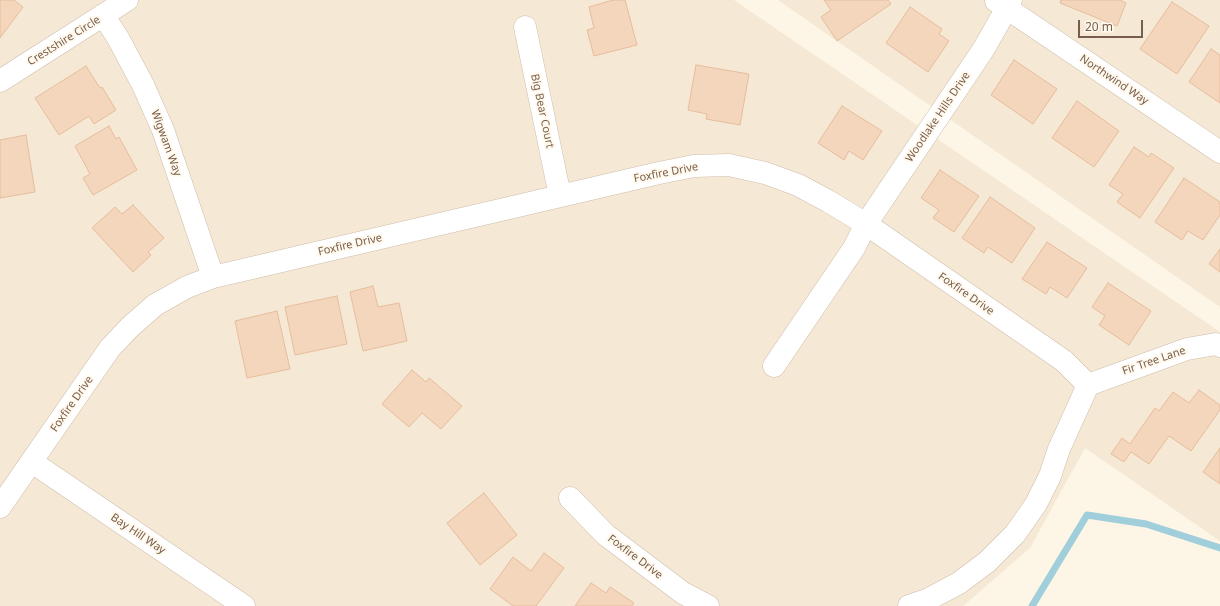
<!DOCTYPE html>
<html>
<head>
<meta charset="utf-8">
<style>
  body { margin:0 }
  #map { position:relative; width:1220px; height:606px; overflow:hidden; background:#fdf6e6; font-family:"Noto Sans",sans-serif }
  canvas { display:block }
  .scale { position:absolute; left:1078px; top:20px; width:65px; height:18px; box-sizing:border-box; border:2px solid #785d4a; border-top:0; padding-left:5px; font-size:12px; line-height:14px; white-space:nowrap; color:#785d4a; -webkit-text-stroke:3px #fff9ee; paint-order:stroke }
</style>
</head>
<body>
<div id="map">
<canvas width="1220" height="606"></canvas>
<div class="scale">20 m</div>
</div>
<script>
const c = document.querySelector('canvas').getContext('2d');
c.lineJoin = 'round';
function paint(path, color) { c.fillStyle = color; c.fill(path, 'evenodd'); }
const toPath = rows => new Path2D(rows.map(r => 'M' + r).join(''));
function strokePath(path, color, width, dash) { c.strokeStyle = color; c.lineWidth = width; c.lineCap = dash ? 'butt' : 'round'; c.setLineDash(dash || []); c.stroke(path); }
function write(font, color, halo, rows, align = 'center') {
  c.font = font + ' "Noto Sans",sans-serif'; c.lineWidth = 4; c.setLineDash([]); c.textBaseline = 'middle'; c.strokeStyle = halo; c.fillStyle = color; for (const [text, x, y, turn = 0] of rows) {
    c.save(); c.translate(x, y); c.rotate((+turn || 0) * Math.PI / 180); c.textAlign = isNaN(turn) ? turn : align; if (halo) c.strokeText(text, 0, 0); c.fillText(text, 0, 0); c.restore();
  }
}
const residential = toPath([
  [0,0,734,0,1220,332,1220,541,1085,448,1030,548,963,606,0,606],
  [778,0,1220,0,1220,307]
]);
const stream = toPath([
  [1032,606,1087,515,1146,524,1220,548]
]);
const building = toPath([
  [0,0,14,0,23,7,0,38,0,0],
  [613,0,625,0,637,45,594,56,587,30,594,28,589,7,613,0],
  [824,0,888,0,891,4,837,41,821,17,831,10,824,0],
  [1061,0,1120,0,1126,3,1117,26,1060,3,1061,0],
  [1172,2,1209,26,1177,74,1140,49,1172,2],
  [910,7,942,29,939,34,949,41,928,72,886,43,910,7],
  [1211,49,1220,55,1220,103,1189,82,1211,49],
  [1014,60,1057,89,1033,124,991,95,1014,60],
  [696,65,749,74,740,125,706,119,707,114,688,110,696,65],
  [86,66,100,88,102,87,116,110,94,124,89,116,59,135,35,98,86,66],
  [1077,101,1119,131,1094,167,1052,138,1077,101],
  [842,106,882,131,863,160,849,151,844,160,818,143,842,106],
  [109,126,116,139,119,137,137,170,93,195,83,178,90,174,75,146,109,126],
  [26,135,35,192,0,198,0,140,26,135],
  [1134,147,1149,157,1151,153,1174,168,1140,218,1117,202,1123,194,1109,185,1134,147],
  [940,170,979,196,954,232,933,218,939,210,921,198,940,170],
  [1184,178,1220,202,1220,215,1203,240,1188,231,1182,240,1155,222,1184,178],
  [990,197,1035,228,1012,263,988,247,984,253,962,238,990,197],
  [133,205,164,238,148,252,151,255,133,272,92,228,115,207,122,214,133,205],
  [1047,242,1087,268,1067,298,1050,287,1046,294,1022,279,1047,242],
  [1220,249,1220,272,1209,264,1220,249],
  [1108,283,1151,311,1129,345,1099,325,1105,316,1092,307,1108,283],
  [373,286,378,307,399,303,407,341,363,351,350,292,373,286],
  [337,296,347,344,295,355,285,307,337,296],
  [277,311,290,369,247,378,235,321,277,311],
  [412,370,426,382,429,378,462,406,441,429,422,413,409,427,382,404,412,370],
  [1199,390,1220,405,1220,410,1191,451,1169,436,1149,464,1131,452,1124,462,1111,454,1122,438,1130,444,1155,408,1159,411,1173,392,1189,403,1199,390],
  [1220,448,1220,484,1203,472,1220,448],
  [484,493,517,535,480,565,447,523,484,493],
  [544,553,564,568,536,606,513,606,490,589,513,557,531,571,544,553],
  [591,583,606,593,610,587,634,603,632,606,575,606,591,583]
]);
const minor = toPath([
  [996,1,1220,152],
  [103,15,118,38,143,85,163,130,213,277],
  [525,27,560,196],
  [0,81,127,0],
  [774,366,854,248,866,224,983,50,1007,8,1011,0],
  [1088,385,1187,349,1216,344,1220,346],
  [32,462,244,606],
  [570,498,606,535,683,593,708,606],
  [0,507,110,348,130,327,155,305,187,287,213,277,659,173,694,166,729,165,765,173,798,185,828,201,866,224,1064,361,1088,385,1059,449,1050,476,1036,504,1015,534,987,562,959,583,927,600,909,606]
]);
const streetNames = [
  ["Crestshire Circle",64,41,-32],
  ["Northwind Way",1114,80,34],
  ["Big Bear Court",542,111,78],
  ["Woodlake Hills Drive",938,117,-56],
  ["Wigwam Way",166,143,70],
  ["Foxfire Drive",666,173,-11],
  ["Foxfire Drive",350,245,-13],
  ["Foxfire Drive",966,294,35],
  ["Fir Tree Lane",1154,361,-19],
  ["Foxfire Drive",72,404,-55],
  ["Bay Hill Way",138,534,34],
  ["Foxfire Drive",635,557,37]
];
paint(residential, '#f5e8d4');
strokePath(stream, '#a0ceda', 7);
paint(building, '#f4d6bd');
strokePath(building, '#e7bd9d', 1);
strokePath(minor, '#cfbeac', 23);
strokePath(minor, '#fff', 22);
write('11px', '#785d4a', '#fff9ee', streetNames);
</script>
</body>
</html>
